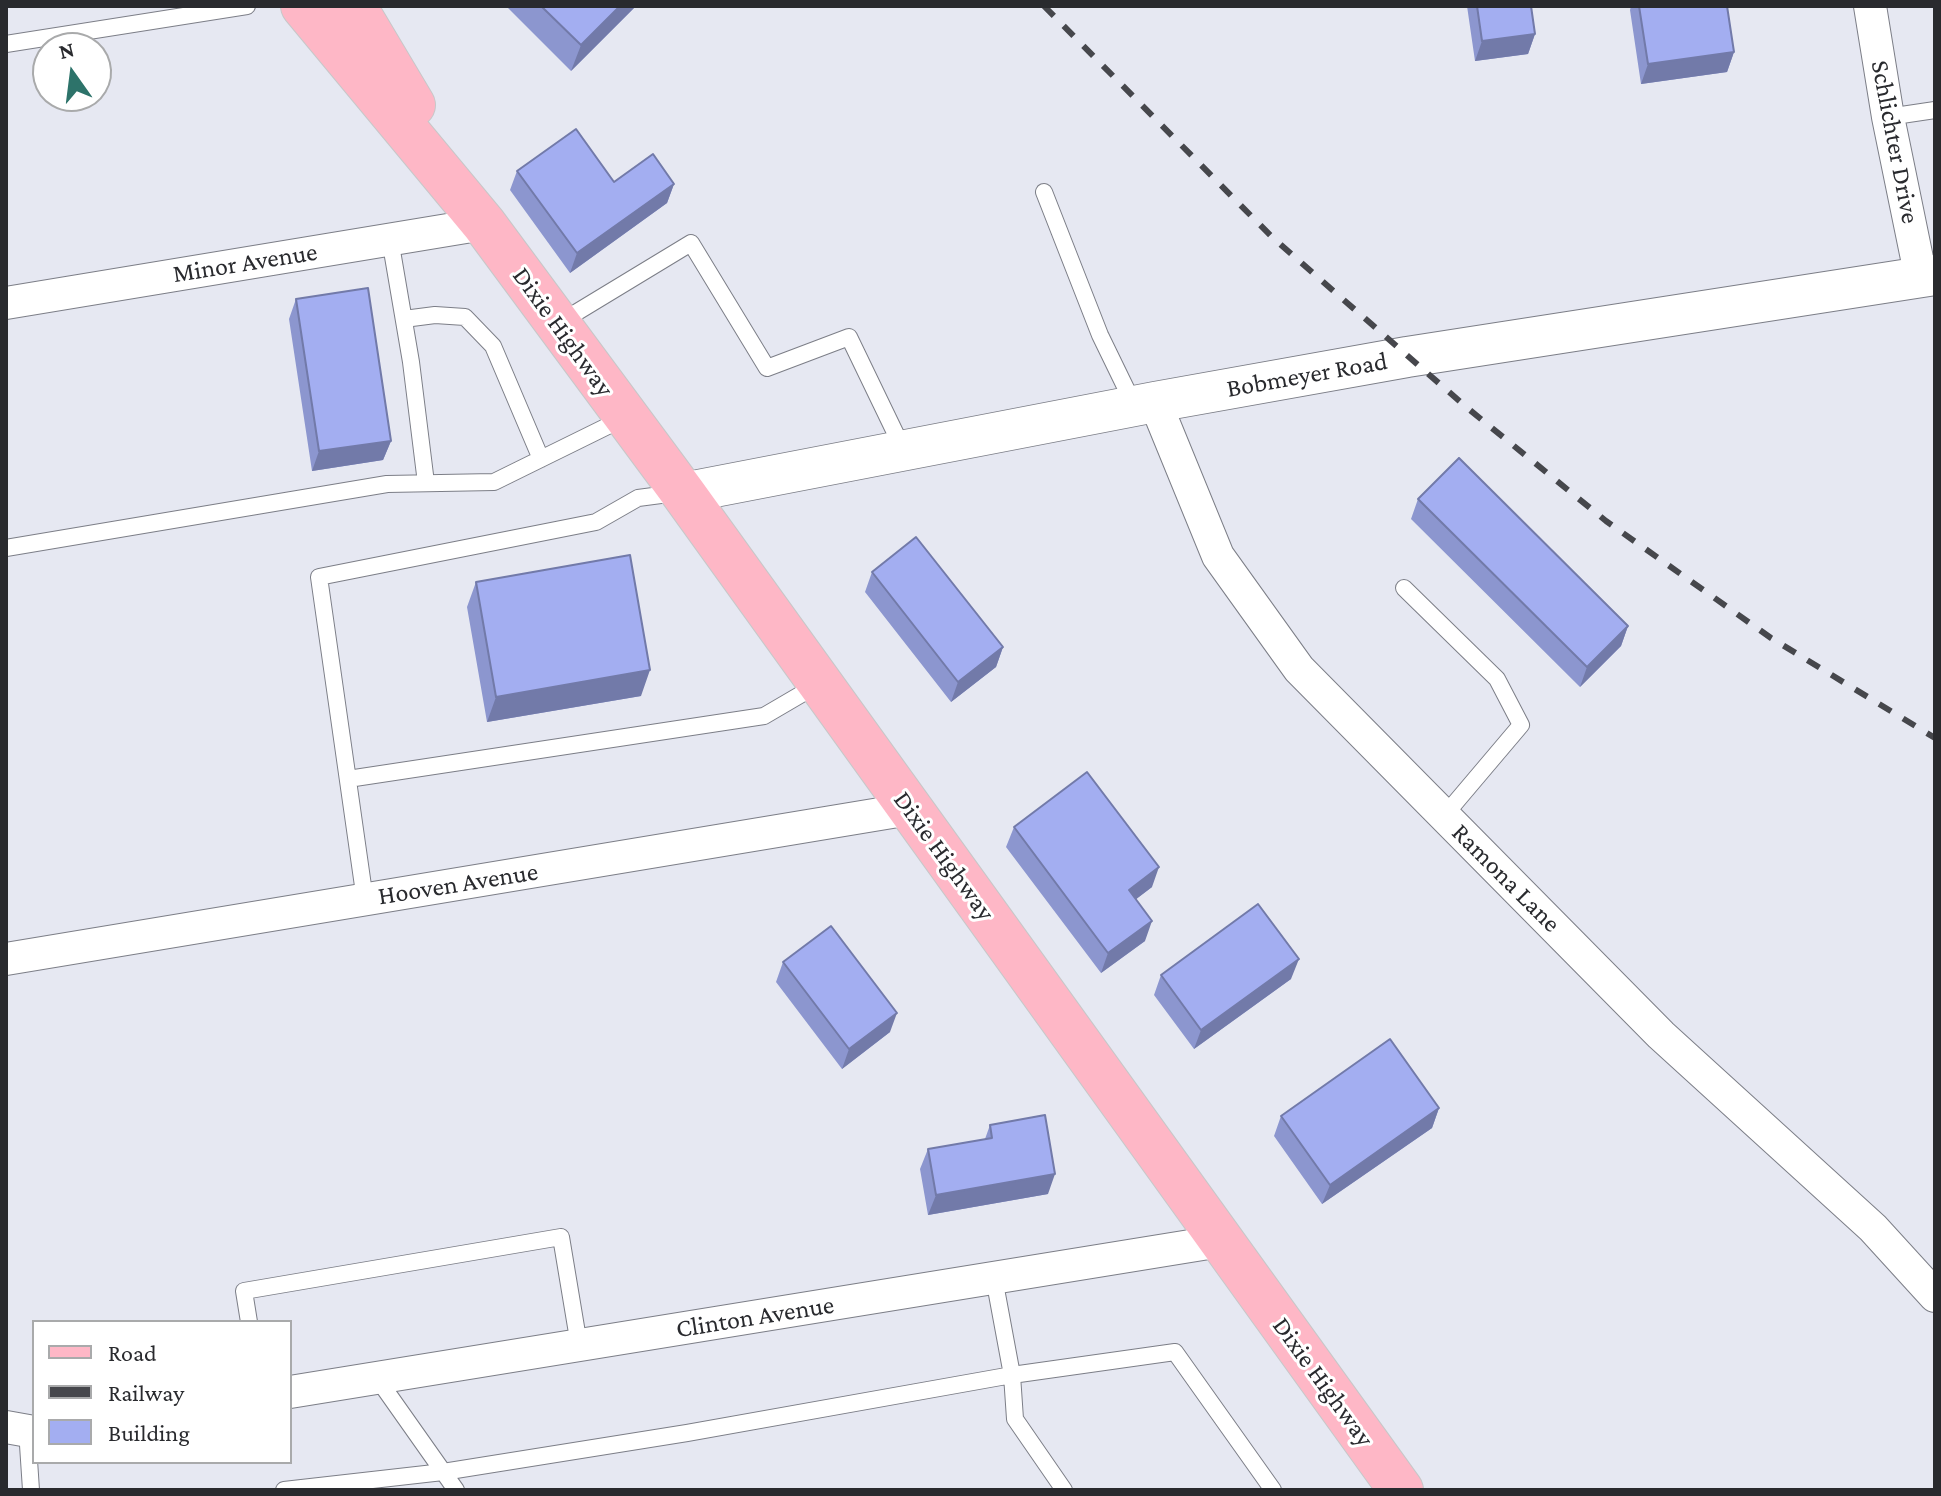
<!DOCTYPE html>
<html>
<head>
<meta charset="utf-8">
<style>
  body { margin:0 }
  #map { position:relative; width:1941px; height:1496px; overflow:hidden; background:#e6e8f2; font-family:"Crimson Pro",serif }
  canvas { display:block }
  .frame { position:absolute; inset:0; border:8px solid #292a2e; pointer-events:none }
  .legend { position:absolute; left:32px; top:1320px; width:260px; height:144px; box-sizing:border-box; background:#fff; border:2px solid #a9aaab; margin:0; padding:10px 14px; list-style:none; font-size:24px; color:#292a2e }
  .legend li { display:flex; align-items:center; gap:16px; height:40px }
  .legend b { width:40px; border:2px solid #a9aaab }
  .north { position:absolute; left:32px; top:32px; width:80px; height:80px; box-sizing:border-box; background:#fff; border:2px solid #a9aaab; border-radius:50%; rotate:346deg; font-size:22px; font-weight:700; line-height:32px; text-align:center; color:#292a2e }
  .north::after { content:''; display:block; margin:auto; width:28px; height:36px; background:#2d736a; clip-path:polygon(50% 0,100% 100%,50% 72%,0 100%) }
</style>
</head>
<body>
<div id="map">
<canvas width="1941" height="1496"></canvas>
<div class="frame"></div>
<ul class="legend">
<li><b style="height:10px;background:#feb7c6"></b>Road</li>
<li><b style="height:10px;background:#46474c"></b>Railway</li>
<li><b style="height:22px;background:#a3aef1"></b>Building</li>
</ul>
<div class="north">N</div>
</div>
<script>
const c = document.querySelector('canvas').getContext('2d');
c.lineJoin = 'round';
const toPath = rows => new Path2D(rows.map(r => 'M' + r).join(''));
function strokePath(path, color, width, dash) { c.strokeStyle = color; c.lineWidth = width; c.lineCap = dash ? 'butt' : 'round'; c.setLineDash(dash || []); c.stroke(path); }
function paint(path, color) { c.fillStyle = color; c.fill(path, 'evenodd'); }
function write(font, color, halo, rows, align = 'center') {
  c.font = font + ' "Crimson Pro",serif'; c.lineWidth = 6; c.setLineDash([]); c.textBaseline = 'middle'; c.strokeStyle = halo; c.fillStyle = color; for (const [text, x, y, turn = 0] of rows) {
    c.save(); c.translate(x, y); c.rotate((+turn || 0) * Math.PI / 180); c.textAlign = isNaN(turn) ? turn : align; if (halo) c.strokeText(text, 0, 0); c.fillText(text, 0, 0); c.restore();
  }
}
const service = toPath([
  [6,44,247,6],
  [1888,117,1935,110],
  [1044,192,1100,335,1134,405],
  [390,239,411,362,426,483],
  [404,319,435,315,465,317,493,346,541,459],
  [559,323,691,243,767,368,849,337,903,449],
  [6,548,387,484,494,482,624,418],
  [1404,588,1497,679,1521,725,1444,816],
  [348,779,764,716,817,685],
  [365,900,319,577,596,522,638,498,676,493],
  [994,1278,1012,1375,1015,1419,1064,1490],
  [249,1322,244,1291,561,1237,579,1345],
  [377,1378,456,1490],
  [27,1430,31,1490],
  [284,1490,443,1472,687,1433,1012,1375,1175,1352,1273,1490]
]);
const minor = toPath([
  [1870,6,1888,117,1921,278],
  [6,303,484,224],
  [1155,402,1218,556,1299,669,1661,1035,1873,1228,1935,1296],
  [6,959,910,809],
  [290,1392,1221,1241],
  [6,1427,34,1432]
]);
const tertiary = toPath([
  [683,493,1155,402,1407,357,1935,275]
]);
const primary = toPath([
  [303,6,484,224,683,493,1401,1490],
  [354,6,413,105]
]);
const rail = toPath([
  [1044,6,1273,238,1465,406,1606,521,1771,638,1935,738]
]);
const wall = toPath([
  [506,6,636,6,571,71],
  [1467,6,1531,6,1535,34,1528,54,1475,61],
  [1631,6,1727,6,1734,52,1727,72,1641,84,1630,10],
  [517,171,614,182,674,184,667,203,570,273,510,190],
  [296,299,391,441,383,460,312,471,289,319],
  [1418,499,1628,626,1621,646,1580,687,1411,519],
  [872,572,1003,647,996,667,951,702,865,592],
  [476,582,641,696,487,722,467,607],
  [1014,827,1152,887,1136,899,1145,941,1101,973,1006,847],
  [783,962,890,1032,842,1069,776,982],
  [1161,975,1291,979,1194,1049,1154,995],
  [1439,1108,1432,1128,1322,1204,1274,1136,1281,1116],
  [990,1125,1048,1194,928,1215,920,1169,928,1149,985,1139]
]);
const shadedWall = toPath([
  [620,6,636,6,571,71,581,45],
  [1535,34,1528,54,1475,61,1482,41],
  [1734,52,1727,72,1641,84,1648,64],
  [674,184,667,203,570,273,577,253],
  [391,441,383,460,312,471,319,451],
  [1628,626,1621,646,1580,687,1587,667],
  [1003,647,996,667,951,702,958,682],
  [650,670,641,696,487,722,496,697],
  [1159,867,1152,887,1122,910,1129,890],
  [1152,921,1145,941,1101,973,1108,953],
  [1299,959,1291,979,1194,1049,1201,1030],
  [897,1013,890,1032,842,1069,849,1049],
  [1439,1108,1432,1128,1322,1204,1330,1185],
  [1055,1174,1048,1194,928,1215,936,1195]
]);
const building = toPath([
  [541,6,620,6,581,45,541,6],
  [1477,6,1531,6,1535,34,1482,41,1477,6],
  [1639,6,1727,6,1734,52,1648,64,1639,6],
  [576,129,614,182,653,154,674,184,577,253,517,171,576,129],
  [368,288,391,441,319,451,296,299,368,288],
  [1459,458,1628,626,1587,667,1418,499,1459,458],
  [916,537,1003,647,958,682,872,572,916,537],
  [630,555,650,670,496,697,476,582,630,555],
  [1087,772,1159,867,1129,890,1152,921,1108,953,1014,827,1087,772],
  [1258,904,1299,959,1201,1030,1161,975,1258,904],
  [831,926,897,1013,849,1049,783,962,831,926],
  [1390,1039,1439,1108,1330,1185,1281,1116,1390,1039],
  [1045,1115,1055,1174,936,1195,928,1149,992,1138,990,1125,1045,1115]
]);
const streetNames = [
  ["Schlichter Drive",1895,142,79],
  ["Minor Avenue",245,263,-9],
  ["Dixie Highway",563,332,54],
  ["Bobmeyer Road",1307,375,-10],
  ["Dixie Highway",944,856,54],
  ["Ramona Lane",1506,878,45],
  ["Hooven Avenue",458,884,-9],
  ["Clinton Avenue",755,1317,-9],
  ["Dixie Highway",1323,1382,54]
];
strokePath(service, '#7c7e87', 18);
strokePath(minor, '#7c7e87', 34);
strokePath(tertiary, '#7c7e87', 42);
strokePath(primary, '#c7c8c9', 46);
strokePath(service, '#fff', 16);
strokePath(minor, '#fff', 32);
strokePath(tertiary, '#fff', 40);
strokePath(primary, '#feb7c6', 44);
strokePath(rail, '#46474c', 6, [14, 14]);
paint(wall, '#8c96cf');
paint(shadedWall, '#727aa9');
paint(building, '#a3aef1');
strokePath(building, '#727aa9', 2);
write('26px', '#292a2e', '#fff', streetNames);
</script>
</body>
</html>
